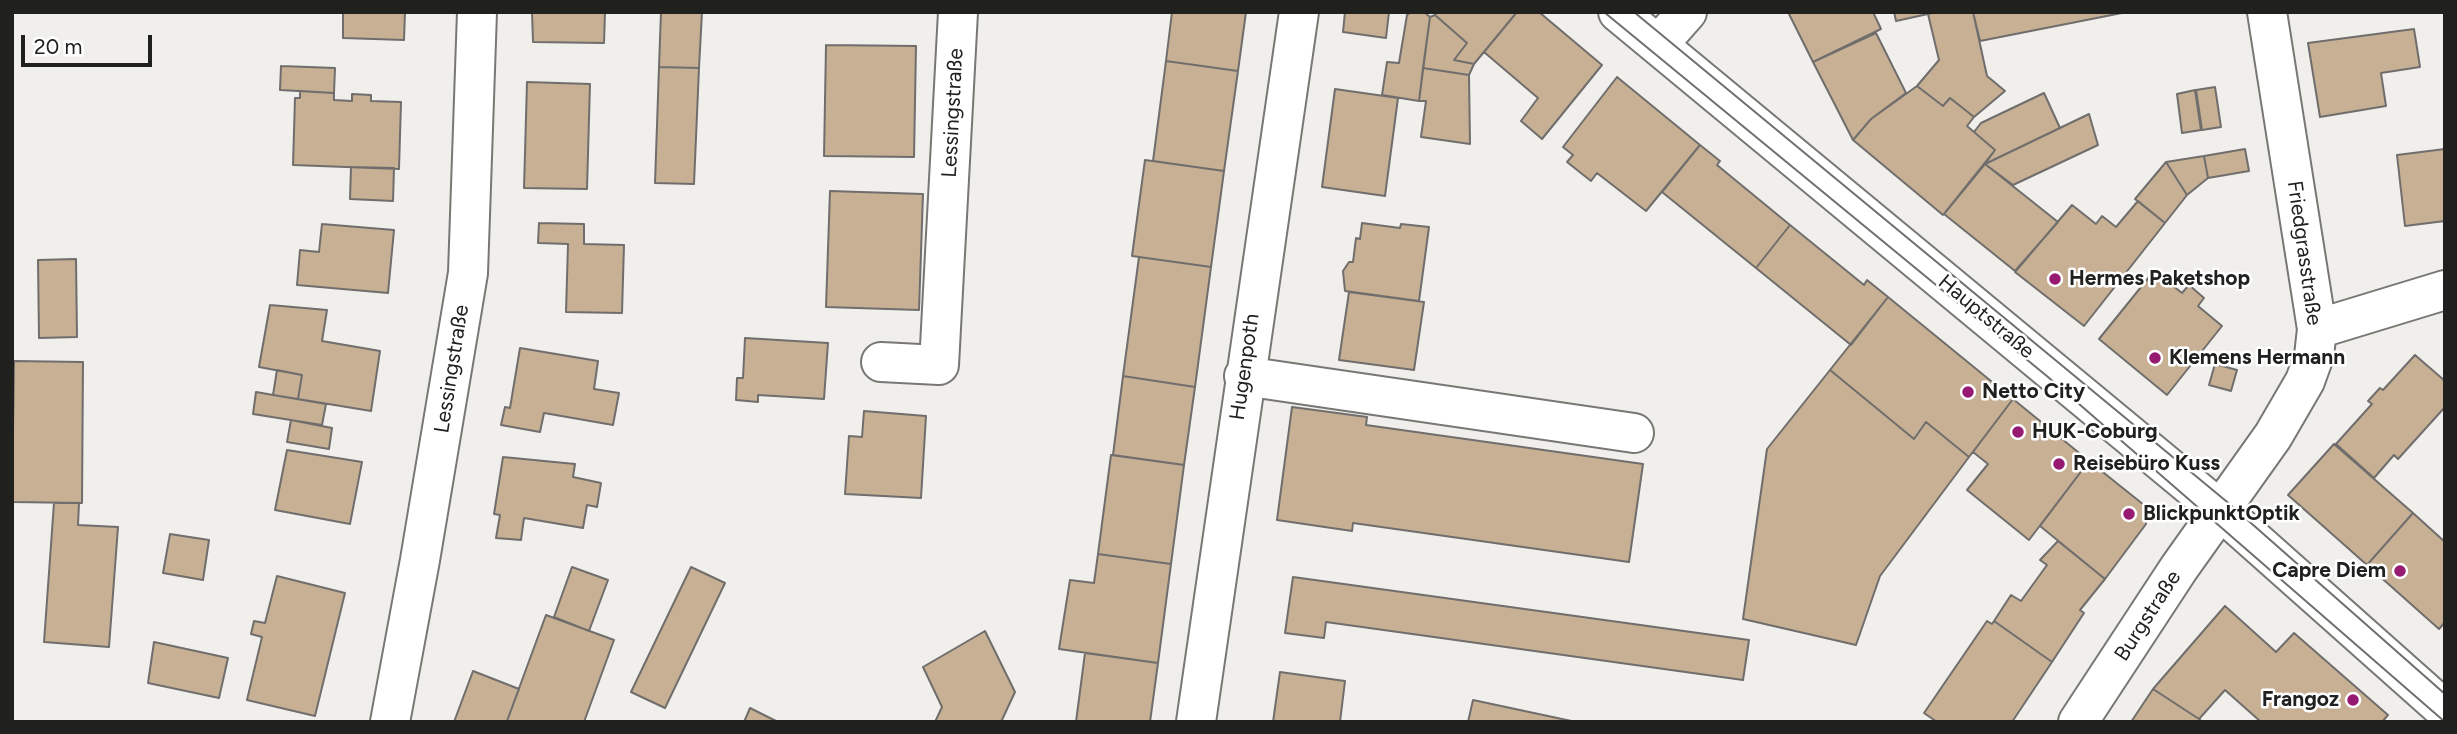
<!DOCTYPE html>
<html>
<head>
<meta charset="utf-8">
<style>
  body { margin:0 }
  #map { position:relative; width:2457px; height:734px; overflow:hidden; background:#f0efec; font-family:Figtree,sans-serif }
  canvas { display:block }
  .frame { position:absolute; inset:0; border:14px solid #20201f; pointer-events:none }
  .scale { position:absolute; left:21px; top:35px; width:131px; height:32px; box-sizing:border-box; border:4px solid #20201f; border-top:0; padding-left:9px; font-size:21px; line-height:24px; white-space:nowrap; color:#20201f; -webkit-text-stroke:5px #fff; paint-order:stroke }
</style>
</head>
<body>
<div id="map">
<canvas width="2457" height="734"></canvas>
<div class="frame"></div>
<div class="scale">20 m</div>
</div>
<script>
const c = document.querySelector('canvas').getContext('2d');
c.lineJoin = 'round';
function paint(path, color) { c.fillStyle = color; c.fill(path, 'evenodd'); }
const toPath = rows => new Path2D(rows.map(r => 'M' + r).join(''));
function strokePath(path, color, width, dash) { c.strokeStyle = color; c.lineWidth = width; c.lineCap = dash ? 'butt' : 'round'; c.setLineDash(dash || []); c.stroke(path); }
function write(font, color, halo, rows, align = 'center') {
  c.font = font + ' Figtree,sans-serif'; c.lineWidth = 5; c.setLineDash([]); c.textBaseline = 'middle'; c.strokeStyle = halo; c.fillStyle = color; for (const [text, x, y, turn = 0] of rows) {
    c.save(); c.translate(x, y); c.rotate((+turn || 0) * Math.PI / 180); c.textAlign = isNaN(turn) ? turn : align; if (halo) c.strokeText(text, 0, 0); c.fillText(text, 0, 0); c.restore();
  }
}
const building = toPath([
  [343,12,405,12,404,40,343,38,343,12],
  [605,12,604,43,533,42,532,12,605,12],
  [661,12,702,12,699,68,659,67,661,12],
  [1172,12,1246,12,1238,71,1166,61,1172,12],
  [1345,12,1389,12,1386,38,1343,32,1345,12],
  [1411,12,1424,12,1430,17,1419,101,1382,95,1387,62,1399,63,1407,15,1411,12],
  [1437,12,1517,12,1474,64,1454,60,1467,43,1435,15,1437,12],
  [1517,12,1539,12,1602,65,1542,139,1521,121,1538,98,1484,52,1517,12],
  [1873,12,1881,29,1813,62,1788,12,1873,12],
  [1894,12,1928,12,1928,14,1896,21,1894,12],
  [1937,12,1973,12,1987,76,2005,91,1974,117,1950,98,1943,106,1917,86,1939,60,1928,14,1937,12],
  [1973,12,2127,12,1980,41,1973,12],
  [1435,15,1467,43,1454,60,1474,64,1469,75,1423,68,1430,17,1435,15],
  [2414,29,2420,67,2381,73,2386,106,2320,117,2308,43,2414,29],
  [1876,33,1906,93,1871,119,1853,140,1813,62,1876,33],
  [826,45,916,46,914,157,824,156,826,45],
  [1166,61,1238,71,1224,171,1153,161,1166,61],
  [281,66,335,68,334,93,280,90,281,66],
  [659,67,699,68,694,184,655,183,659,67],
  [1423,68,1469,75,1470,144,1421,137,1426,101,1419,101,1423,68],
  [1617,77,1700,145,1646,211,1597,173,1591,181,1567,162,1573,155,1563,147,1617,77],
  [527,82,590,84,587,189,524,188,527,82],
  [1917,86,1943,106,1950,98,1974,117,1967,126,1995,150,1943,215,1853,140,1871,119,1917,86],
  [2215,87,2221,127,2202,130,2196,90,2215,87],
  [1335,89,1398,98,1385,196,1322,187,1335,89],
  [2195,90,2201,130,2182,133,2177,94,2195,90],
  [300,91,334,93,334,100,352,101,352,94,371,95,371,101,401,102,399,169,293,165,295,98,300,98,300,91],
  [2044,93,2060,128,1985,164,1995,150,1974,132,1981,123,2044,93],
  [2089,114,2098,145,2013,185,1985,164,2089,114],
  [1700,145,1720,161,1717,165,1790,225,1756,268,1662,192,1700,145],
  [2245,149,2249,171,2208,178,2204,156,2245,149],
  [2445,149,2445,221,2405,226,2397,155,2445,149],
  [2204,156,2208,178,2187,195,2166,162,2204,156],
  [1145,160,1224,171,1211,267,1132,256,1145,160],
  [2166,162,2187,195,2165,223,2135,199,2166,162],
  [1985,164,2058,222,2015,271,1944,214,1985,164],
  [351,167,394,168,393,201,350,199,351,167],
  [830,191,923,194,919,310,826,307,830,191],
  [2138,201,2165,223,2084,326,2015,272,2072,205,2096,224,2102,216,2116,227,2138,201],
  [539,223,584,224,584,244,624,245,622,313,566,312,568,244,538,243,539,223],
  [1362,223,1400,228,1401,224,1429,227,1419,301,1345,291,1343,271,1349,262,1353,262,1356,238,1360,239,1362,223],
  [322,224,394,230,388,293,297,285,300,250,319,252,322,224],
  [1790,225,1864,285,1867,280,1888,297,1851,345,1756,268,1790,225],
  [1139,257,1211,267,1195,387,1123,376,1139,257],
  [76,259,77,337,39,338,38,260,76,259],
  [2154,271,2182,293,2189,285,2204,298,2198,306,2222,326,2167,395,2099,339,2154,271],
  [1349,292,1424,302,1414,370,1339,360,1349,292],
  [1888,297,2013,399,1969,457,1926,422,1914,439,1830,370,1888,297],
  [270,305,327,310,322,341,380,351,371,411,298,399,302,375,259,367,270,305],
  [745,338,828,343,824,399,758,395,758,402,736,400,737,378,743,378,745,338],
  [520,348,598,361,594,389,619,393,613,425,544,413,540,432,501,425,505,407,510,408,520,348],
  [2415,355,2445,381,2445,407,2398,459,2394,455,2374,478,2336,444,2372,404,2368,401,2380,388,2383,390,2415,355],
  [14,361,83,362,82,503,12,502,14,361],
  [2215,364,2237,370,2231,391,2209,385,2215,364],
  [277,370,302,375,298,399,273,395,277,370],
  [1830,370,1914,439,1926,422,1969,457,1880,576,1856,645,1743,619,1767,449,1830,370],
  [1123,376,1195,387,1184,465,1113,455,1123,376],
  [256,392,326,404,322,425,253,414,256,392],
  [2013,399,2089,461,2029,540,1967,490,1988,464,1973,452,2013,399],
  [1292,407,1367,417,1366,425,1643,464,1629,562,1353,523,1352,531,1277,520,1292,407],
  [864,411,926,416,921,498,845,494,849,436,862,437,864,411],
  [291,420,332,428,329,449,287,442,291,420],
  [2334,444,2413,513,2367,565,2288,495,2334,444],
  [287,450,362,462,350,524,275,510,287,450],
  [1111,455,1184,465,1171,564,1098,554,1111,455],
  [503,457,575,464,573,477,601,483,597,507,587,505,583,528,524,518,521,540,496,538,500,515,494,514,503,457],
  [2089,461,2144,505,2146,524,2105,579,2040,526,2089,461],
  [54,503,79,503,78,525,118,527,109,647,44,642,54,503],
  [2413,513,2445,542,2445,622,2439,629,2367,565,2413,513],
  [170,534,209,540,203,580,163,573,170,534],
  [2058,541,2105,579,2080,610,2084,613,2052,662,1994,621,2011,595,2021,601,2047,565,2040,560,2058,541],
  [1098,554,1171,564,1158,663,1059,649,1070,580,1094,583,1098,554],
  [572,567,608,580,589,631,554,617,572,567],
  [691,567,725,583,665,708,631,692,691,567],
  [277,576,345,593,315,716,247,700,262,637,251,634,254,621,265,623,277,576],
  [1293,577,1749,640,1743,680,1326,622,1324,638,1285,633,1293,577],
  [2225,606,2276,652,2294,633,2388,715,2382,722,2261,722,2225,690,2199,719,2153,689,2225,606],
  [546,615,614,640,584,722,507,721,546,615],
  [1987,621,1992,624,1994,621,2052,662,2012,722,1937,722,1924,713,1987,621],
  [985,631,1015,692,1001,722,935,722,942,707,923,667,985,631],
  [154,642,228,658,219,698,148,683,154,642],
  [1085,653,1158,663,1150,722,1076,722,1085,653],
  [473,671,519,689,507,721,454,722,473,671],
  [1280,672,1345,681,1340,722,1273,722,1280,672],
  [2153,689,2199,719,2202,722,2131,722,2153,689],
  [1473,700,1576,722,1468,722,1473,700],
  [750,708,778,722,744,722,750,708]
]);
const minor = toPath([
  [1618,12,2220,510,2445,710],
  [1658,45,1687,12],
  [2317,329,2445,290],
  [881,362,939,365,958,12],
  [1244,376,1634,433],
  [390,722,420,560,468,273,477,12],
  [1196,722,1299,12],
  [2078,722,2179,568,2273,436,2305,381,2314,356,2317,329,2267,12]
]);
const tram = toPath([
  [1604,12,2048,377,2445,722],
  [1634,12,2226,501,2445,694]
]);
const markers = [
  [2055,279,7,"#961972"],
  [2155,358,7,"#961972"],
  [1968,392,7,"#961972"],
  [2018,432,7,"#961972"],
  [2059,464,7,"#961972"],
  [2129,514,7,"#961972"],
  [2400,571,7,"#961972"],
  [2353,700,7,"#961972"]
];
const streetNames = [
  ["Lessingstraße",953,113,-87],
  ["Friedgrasstraße",2304,253,82],
  ["Hauptstraße",1986,317,40],
  ["Hugenpoth",1245,367,-82],
  ["Lessingstraße",452,369,-81],
  ["Burgstraße",2148,616,-57]
];
const poiNames = [
  ["Hermes Paketshop",2069,279],
  ["Klemens Hermann",2169,358],
  ["Netto City",1982,392],
  ["HUK-Coburg",2032,432],
  ["Reisebüro Kuss",2073,464],
  ["BlickpunktOptik",2143,514],
  ["Capre Diem",2386,571,"right"],
  ["Frangoz",2339,700,"right"]
];
paint(building, '#c7b094');
strokePath(building, '#706e6c', 2);
strokePath(minor, '#777774', 42);
strokePath(minor, '#fff', 38);
strokePath(tram, '#6f6f6d', 2);
for (const [x, y, r, color] of markers) { const dot = new Path2D(); dot.arc(x, y, r, 0, 2 * Math.PI); c.fillStyle = color; c.fill(dot); strokePath(dot, '#fff', 2.5); }
write('21px', '#20201f', '#fff', streetNames);
write('bold 21px', '#20201f', '#fff', poiNames, 'left');
</script>
</body>
</html>
